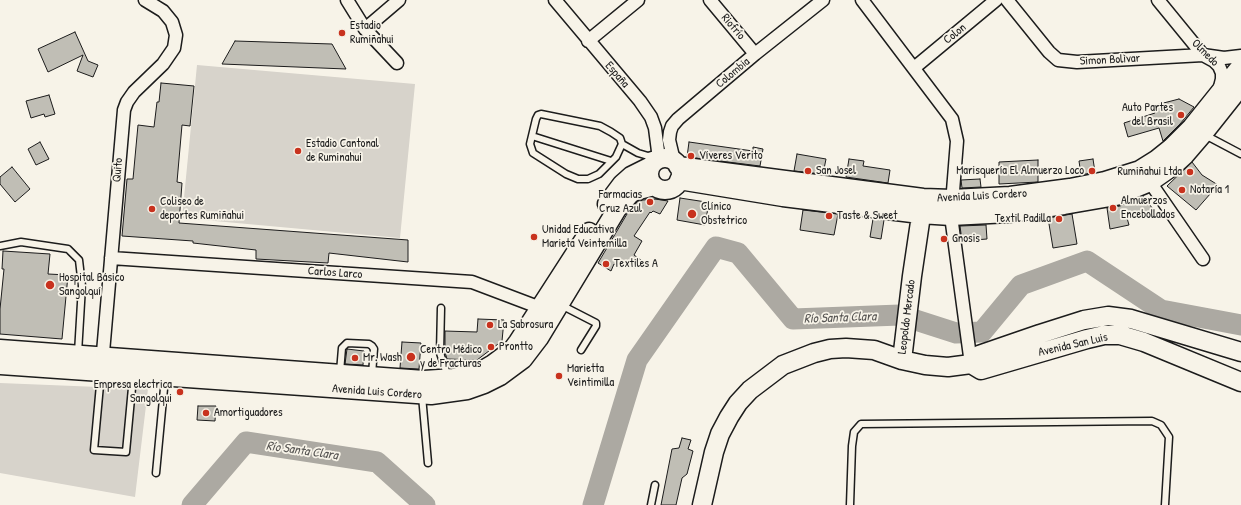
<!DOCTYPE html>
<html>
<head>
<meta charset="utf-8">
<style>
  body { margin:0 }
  canvas { display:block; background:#f7f3e8 }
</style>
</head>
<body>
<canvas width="1241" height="505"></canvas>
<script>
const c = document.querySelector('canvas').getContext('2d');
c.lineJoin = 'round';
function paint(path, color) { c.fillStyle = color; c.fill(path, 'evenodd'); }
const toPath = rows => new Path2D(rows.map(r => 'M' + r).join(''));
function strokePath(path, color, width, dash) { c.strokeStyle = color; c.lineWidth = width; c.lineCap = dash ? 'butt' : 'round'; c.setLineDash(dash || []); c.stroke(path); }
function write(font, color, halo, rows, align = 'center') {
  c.font = font + ' "Patrick Hand",sans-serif'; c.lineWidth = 3.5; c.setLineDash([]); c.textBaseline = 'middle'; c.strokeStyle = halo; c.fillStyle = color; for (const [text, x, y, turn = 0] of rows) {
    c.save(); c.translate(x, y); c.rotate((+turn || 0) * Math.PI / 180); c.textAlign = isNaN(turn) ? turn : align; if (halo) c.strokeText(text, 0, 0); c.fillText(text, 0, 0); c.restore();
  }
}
const green = toPath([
  [197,65,415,84,400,238,182,218],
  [0,383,148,389,135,497,0,473]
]);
const river = toPath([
  [192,505,246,442,377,462,425,505],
  [593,505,637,360,716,247,738,253,793,319,900,315,956,333,982,332,1021,285,1087,261,1161,310,1241,325]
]);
const building = toPath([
  [75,32,88,61,98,65,93,77,77,71,83,55,48,72,38,49,75,32],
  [235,41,332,44,346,69,222,64,235,41],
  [161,83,194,86,190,126,182,125,177,182,182,183,179,223,408,240,408,262,329,253,328,263,256,259,256,250,193,243,193,241,122,236,127,179,133,179,138,125,154,127,157,102,159,102,161,83],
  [49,95,55,114,45,117,44,114,31,118,26,101,49,95],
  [1179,99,1194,107,1180,124,1163,141,1159,128,1128,137,1124,123,1155,113,1152,106,1179,99],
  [40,142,49,159,36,165,28,149,40,142],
  [689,142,753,151,753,147,763,149,760,166,687,157,689,142],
  [797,154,826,159,823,174,794,171,797,154],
  [849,159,864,161,863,166,890,170,888,183,846,177,849,159],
  [1093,159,1095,172,1081,175,1079,161,1093,159],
  [1038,160,1038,182,999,184,999,162,1038,160],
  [1192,162,1202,175,1218,185,1196,210,1167,186,1192,162],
  [12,167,30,189,15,202,0,184,0,177,12,167],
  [980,179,981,187,962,188,961,180,980,179],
  [1143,196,1156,213,1127,218,1129,225,1110,229,1107,208,1120,206,1143,196],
  [680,198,706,202,705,207,708,208,705,225,677,220,680,198],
  [655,199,668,201,660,214,653,211,651,213,650,212,634,236,642,241,634,255,641,260,635,268,624,261,620,267,614,264,611,271,598,263,627,214,637,202,643,200,655,199],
  [803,210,838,214,834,235,800,230,803,210],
  [1072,214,1077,244,1053,248,1048,218,1072,214],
  [873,219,884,220,881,239,870,237,873,219],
  [986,225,987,239,962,241,960,226,986,225],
  [3,251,50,254,48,274,68,275,62,339,0,334,0,309,4,269,2,269,3,251],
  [478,319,504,320,502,341,477,360,447,359,445,352,445,331,477,332,478,319],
  [402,342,421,343,419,369,400,368,402,342],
  [347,349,364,351,363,365,345,364,347,349],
  [198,406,216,406,215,421,197,420,198,406],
  [682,438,691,440,688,449,693,451,687,474,682,478,676,505,661,505,672,449,679,448,682,438]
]);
const lane = toPath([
  [1205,135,1241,154],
  [532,136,611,161],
  [622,144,616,157,599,174,588,179,578,179,566,174,533,153,530,144,536,119,538,115,541,114,600,126,611,132,620,138,622,144,638,153,648,156,658,153],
  [0,246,21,242,68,249,79,260,82,286,78,353],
  [561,305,596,323,596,326,581,350],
  [441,308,440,353,448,377],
  [340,372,342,348,347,343,369,344,372,346,374,349,372,374],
  [101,374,94,450,126,452,133,377],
  [422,396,428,463],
  [156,473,165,378],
  [651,505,655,485],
  [850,505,852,446,854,432,861,424,1152,421,1161,425,1169,437,1165,505]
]);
const street = toPath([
  [347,0,365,29,397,63],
  [555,0,640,101,651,117,655,128,659,159],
  [710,0,755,54],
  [862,0,952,119,957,141,951,216,971,364],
  [1007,0,1049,52,1058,60,1077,62,1203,55,1224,58,1241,56],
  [1158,0,1203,55,1214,61,1219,66,1222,73,1222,79,1219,91],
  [365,29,399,0],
  [588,41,638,0],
  [914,68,996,0],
  [674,161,669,140,670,132,672,126,678,119,755,54,823,0],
  [1150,182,1203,259],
  [111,258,472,282,546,310],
  [102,364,124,110,127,102,134,92,163,64,174,48,176,35,172,22,163,11,145,0]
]);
const secondary = toPath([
  '649 174a16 16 0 1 1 32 0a16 16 0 1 1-32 0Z',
  [678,166,923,198,952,199,1010,196,1070,188,1105,181,1140,170,1156,160,1171,148,1192,127,1241,66],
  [679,180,783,197,920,214,951,216,1009,213,1064,205,1116,196,1150,182,1173,166,1185,155,1203,134,1241,86],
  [607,204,622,184,631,176,651,166],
  [0,349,424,380,454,378,481,371,493,364,512,350,518,342,589,232],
  [902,360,912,276,923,202],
  [971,364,979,355,1040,334,1084,320,1108,316,1131,319,1241,352],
  [0,365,431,395,467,390,484,384,500,376,523,359,539,338,617,209,630,194,635,191,654,186],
  [702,505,714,452,720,434,729,417,738,403,750,390,783,365,814,353,830,349,846,348,874,350,902,360,925,365,948,367,971,364,981,370,1087,339,1104,335,1120,335,1144,342,1241,382]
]);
const markers = [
  [342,33,4,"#c8321e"],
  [1181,115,4,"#c8321e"],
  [298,151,4,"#c8321e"],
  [691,156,4,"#c8321e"],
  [808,171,4,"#c8321e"],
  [1092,171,4,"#c8321e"],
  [1190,172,4,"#c8321e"],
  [1182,190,4,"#c8321e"],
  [650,202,4,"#c8321e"],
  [1113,208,4,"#c8321e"],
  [152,209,4,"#c8321e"],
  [692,214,5,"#c8321e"],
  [829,216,4,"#c8321e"],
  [1059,219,4,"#c8321e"],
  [534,237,4,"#c8321e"],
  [944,239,4,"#c8321e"],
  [606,264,4,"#c8321e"],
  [50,285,5,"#c8321e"],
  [490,325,4,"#c8321e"],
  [491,347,4,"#c8321e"],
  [411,357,5,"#c8321e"],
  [355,358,4,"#c8321e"],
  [559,376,4,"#c8321e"],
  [180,392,4,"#c8321e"],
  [206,413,4,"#c8321e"]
];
const poiNames = [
  ["Estadio",350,26],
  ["Rumiñahui",350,40],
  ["Auto Partes",1173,108,"right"],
  ["del Brasil",1173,122,"right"],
  ["Estadio Cantonal",306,144],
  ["de Ruminahui",306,158],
  ["Víveres Verito",699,156],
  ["San Josel",816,171],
  ["Marisquería El Almuerzo Loco",1084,171,"right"],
  ["Rumiñahui Ltda",1182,172,"right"],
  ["Notaría 1",1190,190],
  ["Farmacias",642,195,"right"],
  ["Cruz Azul",642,209,"right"],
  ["Almuerzos",1121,201],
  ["Encebollados",1121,215],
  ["Coliseo de",160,202],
  ["deportes Rumiñahui",160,216],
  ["Clínico",701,207],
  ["Obstetrico",701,221],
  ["Taste & Sweet",837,216],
  ["Textil Padilla",1051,219,"right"],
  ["Unidad Educativa",542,230],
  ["Marieta Veintemilla",542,244],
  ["Gnosis",952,239],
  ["Textiles A",614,264],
  ["Hospital Básico",59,278],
  ["Sangolquí",59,292],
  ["La Sabrosura",498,325],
  ["Prontto",499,347],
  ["Centro Médico",420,350],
  ["y de Fracturas",420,364],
  ["Mr. Wash",363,358],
  ["Marietta",567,369],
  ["Veintimilla",567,383],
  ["Empresa electrica",172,385,"right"],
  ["Sangolqui",172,399,"right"],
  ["Amortiguadores",214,413]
];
const streetNames = [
  ["Riofrío",733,27,50],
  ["Colon",955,34,-39],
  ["Olmedo",1205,53,45],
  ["Simon Bolìvar",1110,60,-3],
  ["Colombia",733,73,-40],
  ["España",617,75,49],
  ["Quito",118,170,-85],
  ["Avenida Luis Cordero",982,196,-3],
  ["Carlos Larco",335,273,4],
  ["Leopoldo Mercado",907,317,-83],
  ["Avenida San Luis",1073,345,-13],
  ["Avenida Luis Cordero",377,392,4]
];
const waterNames = [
  ["Río Santa Clara",840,318,-2],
  ["Río Santa Clara",302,451,8]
];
paint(green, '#d7d3cb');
strokePath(river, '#aca9a2', 21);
paint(building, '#c0beb5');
strokePath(building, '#1c1c1c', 1);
strokePath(lane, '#1c1c1c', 9);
strokePath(street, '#1c1c1c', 15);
strokePath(secondary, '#1c1c1c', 21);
strokePath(lane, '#f7f3e8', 6);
strokePath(street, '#f7f3e8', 12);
strokePath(secondary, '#f7f3e8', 18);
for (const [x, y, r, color] of markers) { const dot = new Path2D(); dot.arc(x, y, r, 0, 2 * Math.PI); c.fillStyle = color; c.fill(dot); strokePath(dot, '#f7f3e8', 1.5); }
write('12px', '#1c1c1c', '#f7f3e8', poiNames, 'left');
write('12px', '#1c1c1c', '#f7f3e8', streetNames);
write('italic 13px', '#565452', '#f7f3e8', waterNames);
</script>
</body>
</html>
